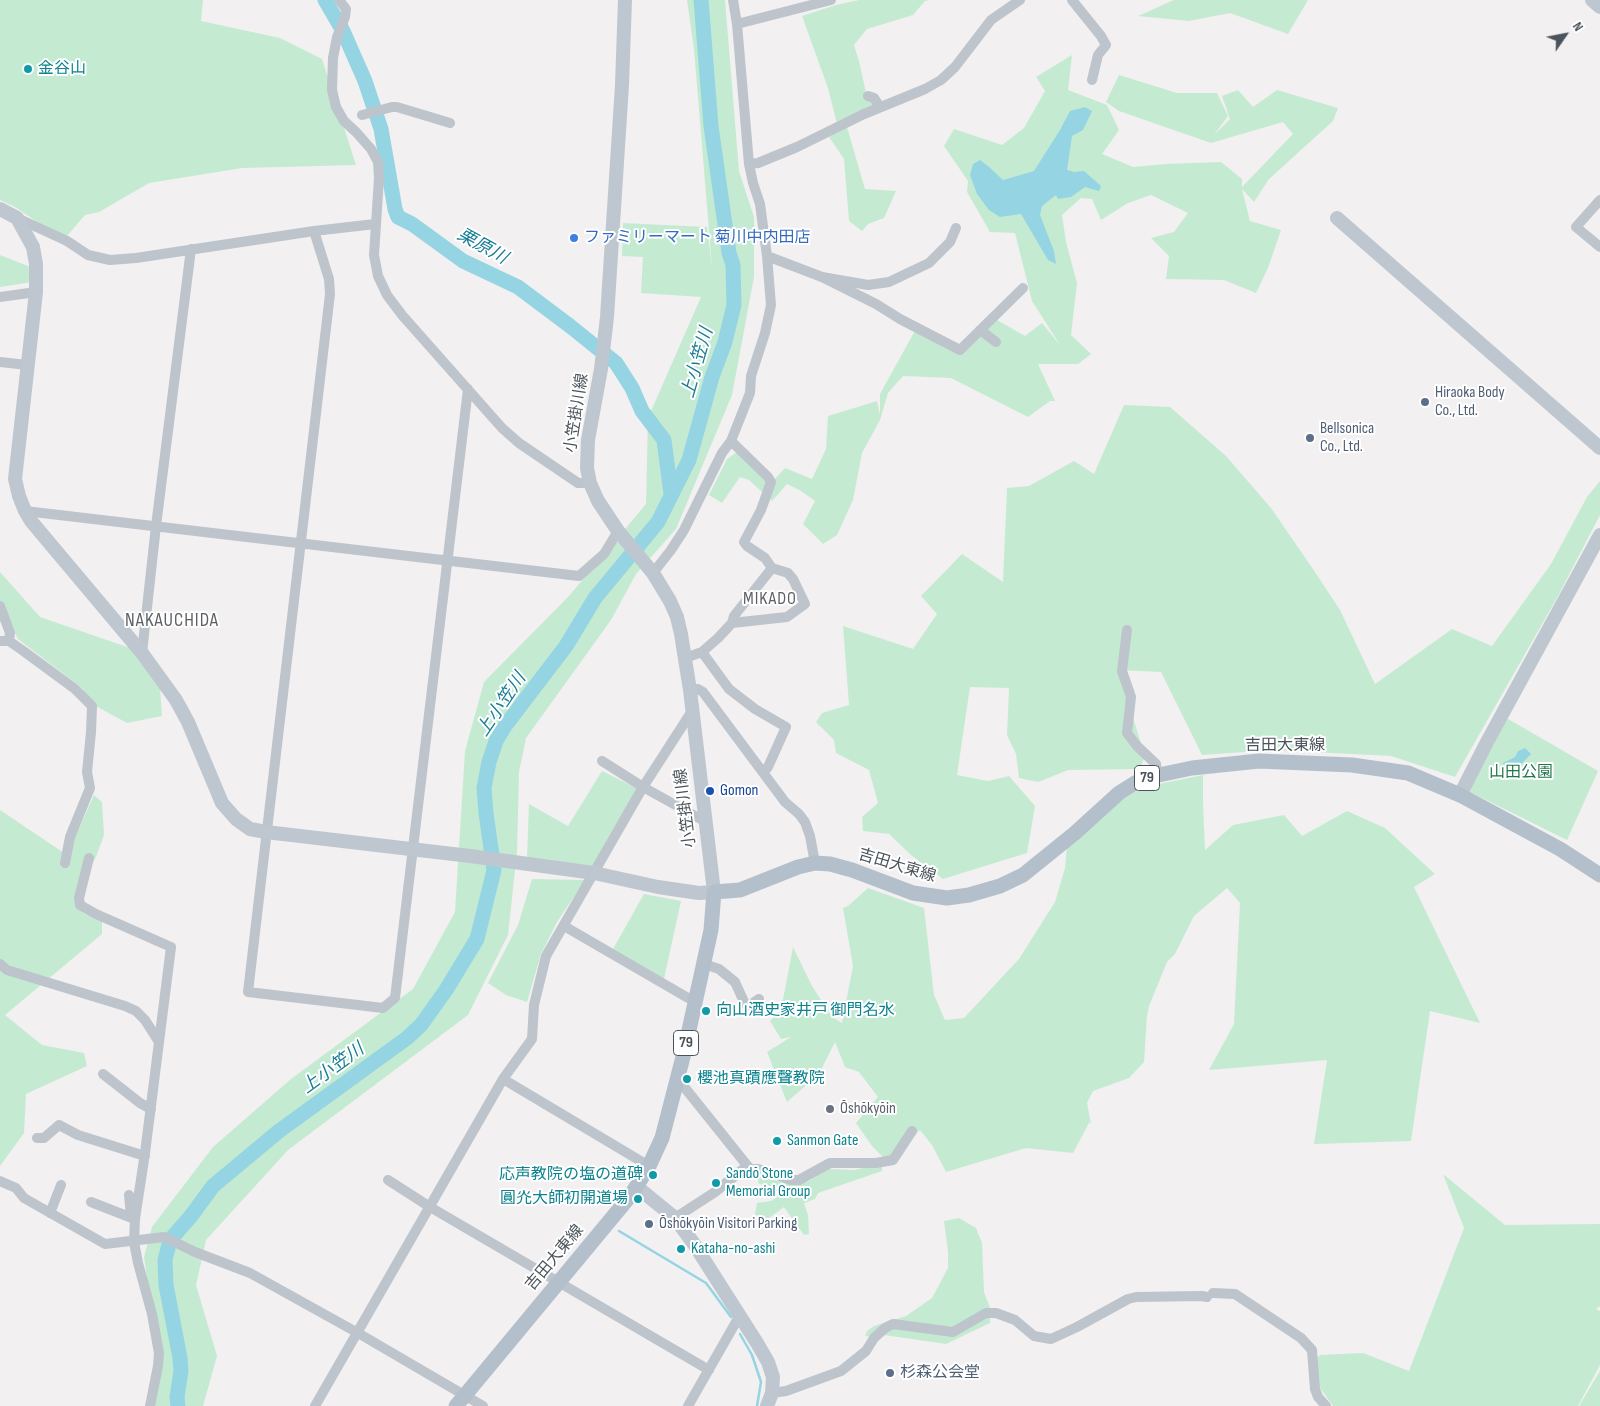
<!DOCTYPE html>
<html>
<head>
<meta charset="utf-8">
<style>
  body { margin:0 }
  #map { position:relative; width:1600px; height:1406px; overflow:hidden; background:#f2f0f0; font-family:"Sofia Sans Condensed",sans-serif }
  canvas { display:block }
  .north { position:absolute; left:1540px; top:10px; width:50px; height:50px; -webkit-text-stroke:4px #fff; paint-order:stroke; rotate:57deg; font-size:14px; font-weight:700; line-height:20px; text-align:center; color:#4a535b }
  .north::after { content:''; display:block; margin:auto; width:18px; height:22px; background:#4a535b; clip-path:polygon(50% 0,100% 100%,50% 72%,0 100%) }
</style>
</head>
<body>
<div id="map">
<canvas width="1600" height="1406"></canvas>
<div class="north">N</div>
</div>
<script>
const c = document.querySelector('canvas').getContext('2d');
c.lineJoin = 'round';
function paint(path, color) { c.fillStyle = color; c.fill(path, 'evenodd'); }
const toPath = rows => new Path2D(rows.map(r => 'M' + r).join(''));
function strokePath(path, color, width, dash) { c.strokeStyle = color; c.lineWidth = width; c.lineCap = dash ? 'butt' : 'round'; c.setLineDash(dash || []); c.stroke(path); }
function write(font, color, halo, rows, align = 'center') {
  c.font = font + ' "Sofia Sans Condensed","Noto Sans JP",sans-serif'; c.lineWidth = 4; c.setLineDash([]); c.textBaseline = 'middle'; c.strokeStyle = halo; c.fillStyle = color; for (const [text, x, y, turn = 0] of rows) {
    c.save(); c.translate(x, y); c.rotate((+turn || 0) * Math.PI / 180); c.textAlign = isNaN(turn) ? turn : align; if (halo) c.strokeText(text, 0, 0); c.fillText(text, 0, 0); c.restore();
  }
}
const green = toPath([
  [0,0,203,0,201,21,280,38,322,59,356,165,242,168,149,183,99,212,85,215,67,236,43,226,15,207,0,200],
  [687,0,725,0,739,171,754,217,754,277,732,395,676,529,636,574,611,620,526,738,519,772,517,852,508,935,468,1015,288,1150,206,1240,196,1285,217,1356,203,1406,150,1406,159,1362,144,1257,152,1227,213,1147,291,1079,413,989,455,912,465,751,484,682,569,596,646,504,648,418,701,297,641,293,643,257,622,256,623,223,707,227,712,267,694,49],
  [859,0,930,0,925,1,913,15,867,29,854,45,859,61,866,93,881,105,837,124,828,88,802,16,836,5],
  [1174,0,1308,0,1288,34,1230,13,1189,21,1138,16],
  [1072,55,1068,90,1107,105,1119,130,1102,154,1133,167,1166,164,1221,162,1242,179,1242,187,1293,134,1283,122,1211,143,1119,111,1106,102,1119,75,1177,93,1217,93,1228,116,1214,135,1230,119,1222,96,1238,90,1253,107,1277,90,1338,108,1333,121,1269,179,1254,202,1242,189,1250,221,1281,230,1268,268,1256,293,1224,280,1166,279,1169,256,1151,238,1174,232,1188,213,1151,195,1128,203,1101,220,1092,199,1081,198,1062,215,1066,242,1077,283,1071,335,1091,354,1078,364,1038,364,1055,401,1050,401,1028,417,951,378,903,376,888,393,880,420,862,453,853,500,837,535,823,544,803,524,815,501,801,491,787,484,772,501,749,480,740,477,722,503,709,495,727,459,737,452,775,479,785,468,812,479,826,449,828,416,877,401,880,415,880,394,917,327,958,345,990,316,1025,336,1042,323,1060,345,1032,301,1015,233,990,232,967,192,968,181,944,146,954,129,1002,145,1024,128,1045,91,1036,77],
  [847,127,865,189,896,191,884,218,868,224,862,231,849,221,844,159,829,137],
  [0,255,33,268,32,282,0,287],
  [1124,405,1170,407,1226,456,1271,508,1315,572,1340,610,1375,684,1452,629,1492,646,1551,564,1587,497,1600,481,1600,515,1558,596,1455,777,1391,756,1272,750,1202,755,1161,672,1118,670,1145,756,1140,769,1068,770,1038,782,1019,778,1016,754,1007,735,1009,688,970,687,957,775,988,781,1009,776,1035,806,1027,853,943,879,911,855,889,834,863,831,862,817,878,803,869,770,836,753,834,740,816,722,822,713,849,705,843,626,913,649,937,614,921,596,962,554,1003,582,1007,488,1029,486,1074,461,1094,474],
  [0,572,40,617,130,648,160,687,162,716,127,723,94,705,82,688,18,639,0,604],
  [1503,716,1598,771,1567,840,1468,791],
  [602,771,638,789,594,869,527,858,529,804,568,826],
  [1203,775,1203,804,1205,850,1233,825,1284,815,1302,836,1347,811,1385,828,1435,874,1414,887,1480,1023,1430,1011,1411,1141,1314,1144,1327,1060,1209,1070,1234,1024,1240,903,1227,888,1194,916,1175,954,1167,962,1149,1006,1147,1016,1144,1062,1129,1078,1093,1091,1087,1103,1091,1124,1088,1121,1089,1123,1073,1153,1026,1148,946,1172,932,1145,920,1130,886,1160,872,1146,856,1123,878,1097,859,1072,845,1067,835,1042,819,1074,787,1102,767,1052,791,1037,781,1039,770,1021,781,1010,793,947,812,986,832,1017,842,1023,853,966,843,908,848,906,868,888,924,908,934,995,945,1020,964,1018,1019,959,1055,902,1065,868,1067,847,1117,803,1135,792,1154,785],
  [94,795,102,802,104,835,96,857,77,888,75,904,84,913,102,921,102,934,5,1015,42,1045,84,1053,87,1066,26,1094,24,1133,0,1166,0,810,67,855],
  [532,879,585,880,557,922,541,954,527,1002,506,995,488,983,518,925],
  [644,894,681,901,664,979,613,949],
  [882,1164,882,1171,818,1193,815,1199,804,1203,808,1215,809,1234,804,1235,784,1207,764,1222,755,1214,757,1203,771,1201,782,1194,777,1187,759,1184,756,1174,793,1185,809,1181,828,1169,854,1170],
  [1443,1174,1505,1225,1600,1224,1600,1306,1596,1309,1600,1311,1600,1365,1578,1406,1333,1406,1318,1385,1315,1360,1320,1355,1363,1353,1409,1371,1464,1228],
  [959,1218,976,1228,982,1243,984,1292,990,1308,990,1323,946,1344,884,1335,879,1338,865,1336,867,1331,874,1326,906,1316,932,1298,948,1268,948,1252,944,1221],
  [1600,1371,1600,1406,1579,1406]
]);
const water = toPath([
  [1085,107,1092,111,1083,130,1072,136,1067,170,1074,172,1084,171,1101,186,1099,191,1085,187,1071,197,1058,199,1056,195,1042,206,1040,215,1054,251,1056,264,1048,260,1021,214,1000,217,989,210,977,194,970,175,973,164,980,160,989,167,1003,180,1034,171,1060,130,1070,111],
  [1525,748,1531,754,1522,763,1516,779,1509,778,1503,763,1515,757,1518,751]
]);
const stream = toPath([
  [619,1231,706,1283,731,1317],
  [740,1334,752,1355,761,1382,757,1406]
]);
const river = toPath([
  [325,0,343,31,365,81,381,129,395,209,398,217,412,224,463,261,518,287,570,326,616,363,632,388,642,411,664,440,671,494],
  [178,1406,177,1397,181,1371,180,1358,166,1285,165,1260,170,1240,191,1216,213,1186,279,1131,407,1038,421,1025,446,990,477,939,494,870,486,813,484,788,489,762,496,741,505,726,566,646,595,598,658,522,689,460,712,377,725,342,734,305,733,265,729,253,711,126,701,0]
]);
const street = toPath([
  [339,0,346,9,345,17,337,37,333,58,332,90,336,107,344,121,356,132,371,149,378,162,379,178,374,255,378,276,387,295,402,315,502,428,519,443,578,483,590,483],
  [1072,0,1101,36,1106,45,1098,55,1092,80],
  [737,24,831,0],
  [868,96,874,98,880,107],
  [362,115,392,107,397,107,450,123],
  [749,164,758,163,797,147,864,114,925,89,941,80,955,67,991,20,1020,0],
  [1600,200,1576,227,1600,247],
  [17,218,67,241,88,255,110,260,136,258,314,231,375,224],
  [314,231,329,279,330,294,248,992,383,1008,395,998,468,389],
  [767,256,822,277,868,285,889,282,929,263,950,242,956,228],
  [822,277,876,304,900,319,960,350,1023,288],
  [0,297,36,292],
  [980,330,996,342],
  [0,362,27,365],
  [25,511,579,576,604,554,618,531],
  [653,573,671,550,684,530,722,453,731,441,750,393,751,376,765,333,771,305,767,256,760,204,753,183,749,164,737,24,733,0],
  [0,606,10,633,9,641],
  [732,623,787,617,805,604,793,579,788,573,772,568],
  [1127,630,1122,671,1131,697,1127,733,1137,746,1156,764,1157,775],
  [0,641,9,641,22,650,75,689,92,706,91,732,87,772,90,788,70,837,65,863],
  [702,652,729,689,755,709,786,727,768,767,764,772],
  [142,653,156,526,191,249],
  [685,658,702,652,718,638,732,623,734,616,772,568,765,558,747,546,744,542,761,510,771,482,768,477,731,441],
  [690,690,698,689,703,692,785,802,799,814,805,822,810,836,815,863],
  [602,761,643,787,706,822],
  [89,858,79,898,80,905,96,914,171,947,159,1042],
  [564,926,695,1002],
  [0,964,7,970,125,1006,136,1011,145,1020,159,1042,145,1153,135,1219,134,1242,138,1263,152,1314,159,1353,158,1366,150,1406],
  [704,964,719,969,735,982,745,1004,750,1005,759,999],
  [103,1074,140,1103,151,1109],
  [503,1079,649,1166],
  [676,1084,685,1088,750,1169,758,1169,770,1172,791,1180,799,1180,830,1163,876,1163,893,1160,912,1131],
  [37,1138,44,1138,59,1125,78,1135,145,1156],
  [388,1180,430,1207,709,1370],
  [0,1181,16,1188,24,1198,105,1244,164,1237,195,1252,250,1273,358,1333,483,1406],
  [129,1195,131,1216],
  [91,1202,132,1218],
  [50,1213,61,1185],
  [675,1218,715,1192,747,1166],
  [1213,1293,1235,1294,1301,1338,1312,1350,1315,1389,1318,1397,1326,1406],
  [772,1393,786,1391,841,1371,866,1351,874,1338,885,1328,893,1324,953,1332,986,1313,996,1313,1015,1320,1034,1336,1051,1339,1077,1327,1128,1299,1136,1297,1202,1296,1207,1297],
  [315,1406,503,1079,532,1039,534,1005,546,956,643,787,692,711],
  [688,1406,740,1315]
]);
const secondary = toPath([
  [1592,0,1600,7],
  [0,209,17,218,33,247,36,264,36,292,15,479,19,496,25,511,31,521,142,653,176,700,188,722,222,803,236,819,250,829,266,832,470,856,594,873,658,887,699,893,714,892,690,690,681,634,677,617,670,601,653,573,618,531,598,501,590,483,587,468,588,440,601,369,607,317,622,85,625,0],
  [1337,218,1600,448],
  [1460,795,1487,742,1600,535],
  [637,1187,675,1218,694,1244,757,1343,768,1362,773,1377,772,1393,767,1406]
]);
const primary = toPath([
  [456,1406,631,1195,649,1166,662,1138,684,1053,711,930,714,892,740,890,798,867,815,863,830,864,852,870,913,893,947,898,969,895,1000,886,1023,875,1075,833,1119,793,1135,783,1154,776,1192,768,1259,761,1352,765,1408,773,1460,795,1560,849,1600,875]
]);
const markers = [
  [28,69,5,"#0f9aa8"],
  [574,238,5,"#3f7fe0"],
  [1425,402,5,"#5c6f8a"],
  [1310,438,5,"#5c6f8a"],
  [710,791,5,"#1a4fb4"],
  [706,1011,5,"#0f9aa8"],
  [687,1079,5,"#0f9aa8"],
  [830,1109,5,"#6b7280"],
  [777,1141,5,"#0f9aa8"],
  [653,1175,5,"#0f9aa8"],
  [716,1183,5,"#0f9aa8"],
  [638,1199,5,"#0f9aa8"],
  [649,1224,5,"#5c6f8a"],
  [681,1249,5,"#0f9aa8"],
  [890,1373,5,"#5c6f8a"]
];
const shields = [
  [1147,778,25],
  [686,1043,25]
];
const shieldNames = [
  ["79",1147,778],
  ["79",686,1043]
];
const cultureNames = [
  ["金谷山",38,69],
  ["向山酒史家井戸 御門名水",716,1011],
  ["櫻池真蹟應聲教院",697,1079],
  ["Sanmon Gate",787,1141],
  ["Sandō Stone",726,1174],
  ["Memorial Group",726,1192],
  ["応声教院の塩の道碑",643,1175,"right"],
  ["圓灮大師初開道場",628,1199,"right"],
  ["Kataha-no-ashi",691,1249]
];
const shopNames = [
  ["ファミリーマート 菊川中内田店",584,238]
];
const serviceNames = [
  ["Hiraoka Body",1435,393],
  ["Co., Ltd.",1435,411],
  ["Bellsonica",1320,429],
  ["Co., Ltd.",1320,447],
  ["Ōshōkyōin Visitori Parking",659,1224],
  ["杉森公会堂",900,1373]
];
const streetNames = [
  ["小笠掛川線",577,413,-81],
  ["吉田大東線",1285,746],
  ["小笠掛川線",686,808,-97],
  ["吉田大東線",897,866,17],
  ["吉田大東線",555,1258,-50]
];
const parkNames = [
  ["山田公園",1521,773]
];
const transitNames = [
  ["Gomon",720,791]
];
const worshipNames = [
  ["Ōshōkyōin",840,1109]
];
const waterNames = [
  ["栗原川",482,247,29],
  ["上小笠川",698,363,-74],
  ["上小笠川",502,705,-56],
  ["上小笠川",333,1069,-36]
];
const neighbourhoodNames = [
  ["MIKADO",770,599]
];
const quarterNames = [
  ["NAKAUCHIDA",172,621]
];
paint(green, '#c4ebd2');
paint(water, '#95d4e3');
strokePath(stream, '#95d4e3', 2.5);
strokePath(river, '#95d4e3', 15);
strokePath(street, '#bdc4cb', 10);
strokePath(secondary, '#bec7cf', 14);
strokePath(primary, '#b3c0cc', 15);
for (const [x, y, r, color] of markers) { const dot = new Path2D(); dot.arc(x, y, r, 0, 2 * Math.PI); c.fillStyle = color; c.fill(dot); strokePath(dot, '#fff', 2); }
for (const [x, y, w] of shields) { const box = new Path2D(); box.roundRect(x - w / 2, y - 12.5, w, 25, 4); c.fillStyle = '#fff'; c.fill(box); strokePath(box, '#4a535b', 1); }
write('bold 15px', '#4a535b', null, shieldNames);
write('16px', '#0d838f', '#fff', cultureNames, 'left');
write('16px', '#366cbe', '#fff', shopNames, 'left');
write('16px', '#4e5e75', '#fff', serviceNames, 'left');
write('16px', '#4a535b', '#fff', streetNames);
write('16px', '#21764a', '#fff', parkNames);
write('16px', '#164399', '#fff', transitNames, 'left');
write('16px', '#5b616d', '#fff', worshipNames, 'left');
write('italic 18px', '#1b7d96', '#fff', waterNames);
c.letterSpacing = '1px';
write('18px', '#5d6064', '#fff', neighbourhoodNames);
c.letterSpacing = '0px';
c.letterSpacing = '1px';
write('19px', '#5d6064', '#fff', quarterNames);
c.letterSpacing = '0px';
</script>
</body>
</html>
